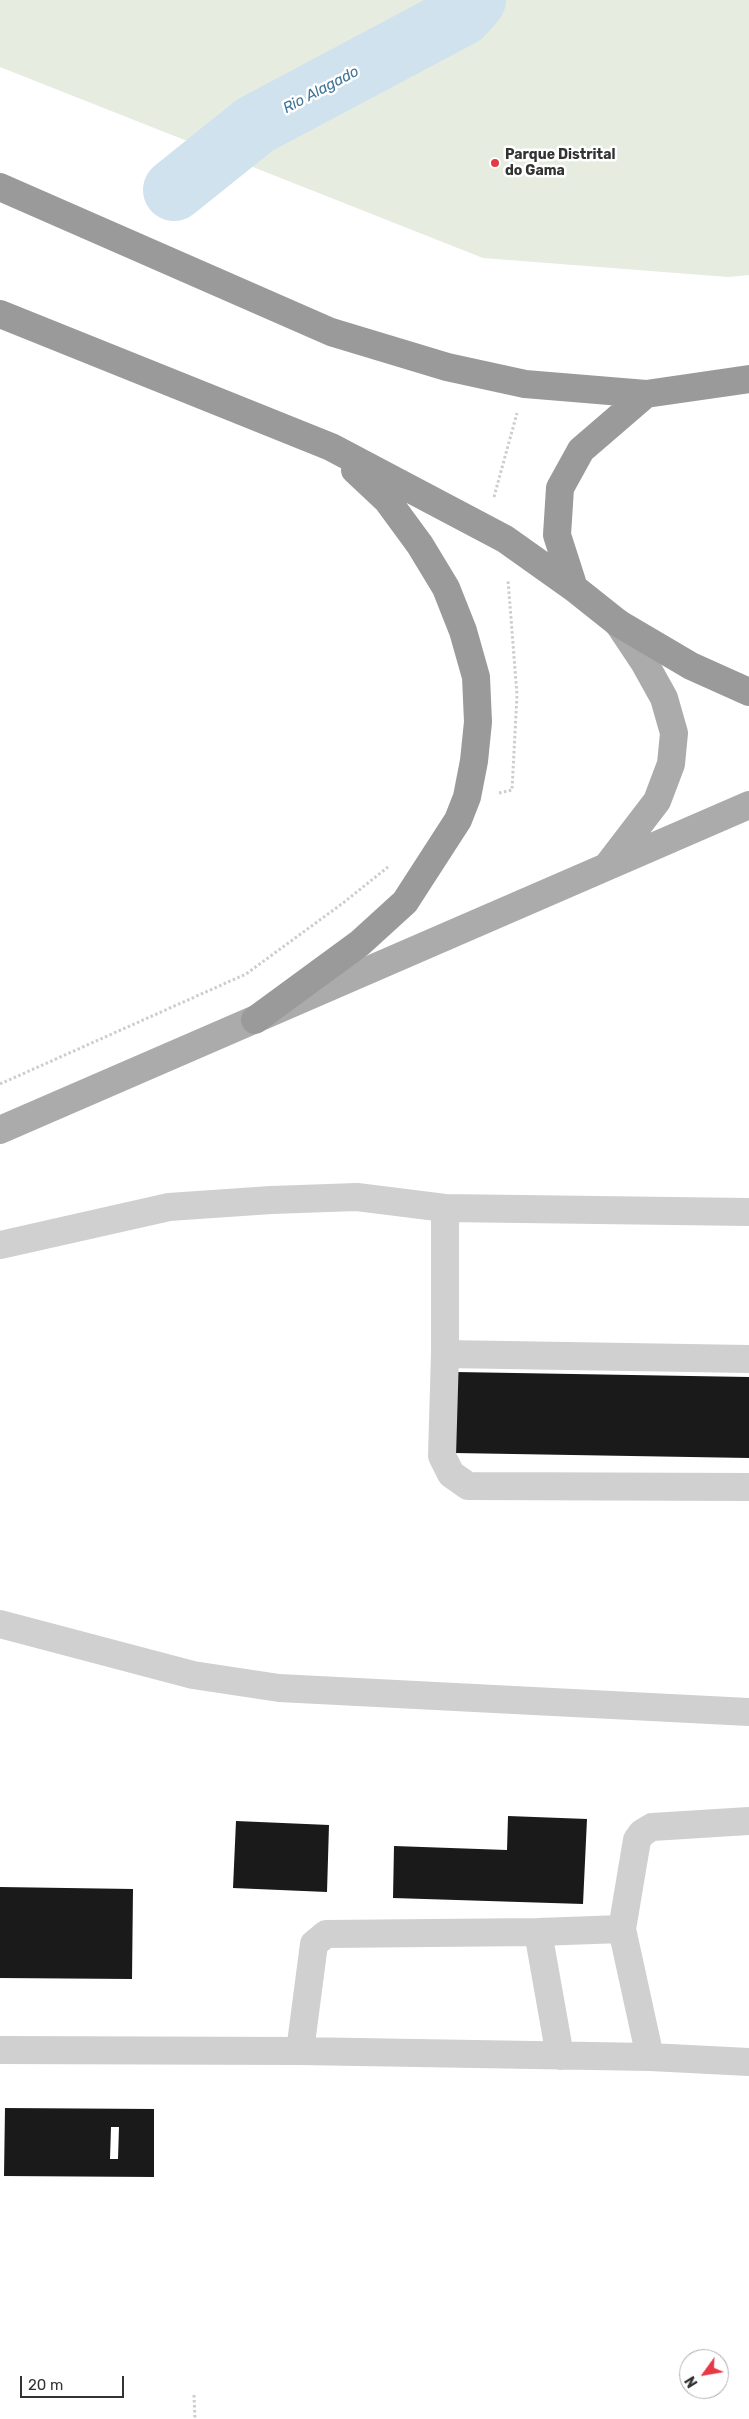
<!DOCTYPE html>
<html>
<head>
<meta charset="utf-8">
<style>
  body { margin:0 }
  #map { position:relative; width:749px; height:2419px; overflow:hidden; background:#fff; font-family:Rubik,sans-serif }
  canvas { display:block }
  .north { position:absolute; left:679px; top:2349px; width:50px; height:50px; box-sizing:border-box; background:#fff; border:1px solid #adadad; border-radius:50%; rotate:238deg; font-size:14px; font-weight:700; line-height:20px; text-align:center; color:#333 }
  .north::after { content:''; display:block; margin:auto; width:18px; height:22px; background:#e63946; clip-path:polygon(50% 0,100% 100%,50% 72%,0 100%) }
  .scale { position:absolute; left:20px; top:2376px; width:104px; height:22px; box-sizing:border-box; border:2px solid #333; border-top:0; padding-left:6px; font-size:15px; line-height:18px; white-space:nowrap; color:#333; -webkit-text-stroke:4px #fff; paint-order:stroke }
</style>
</head>
<body>
<div id="map">
<canvas width="749" height="2419"></canvas>
<div class="north">N</div>
<div class="scale">20 m</div>
</div>
<script>
const c = document.querySelector('canvas').getContext('2d');
c.lineJoin = 'round';
function paint(path, color) { c.fillStyle = color; c.fill(path, 'evenodd'); }
const toPath = rows => new Path2D(rows.map(r => 'M' + r).join(''));
function strokePath(path, color, width, dash) { c.strokeStyle = color; c.lineWidth = width; c.lineCap = dash ? 'butt' : 'round'; c.setLineDash(dash || []); c.stroke(path); }
function write(font, color, halo, rows, align = 'center') {
  c.font = font + ' Rubik,sans-serif'; c.lineWidth = 5; c.setLineDash([]); c.textBaseline = 'middle'; c.strokeStyle = halo; c.fillStyle = color; for (const [text, x, y, turn = 0] of rows) {
    c.save(); c.translate(x, y); c.rotate((+turn || 0) * Math.PI / 180); c.textAlign = isNaN(turn) ? turn : align; if (halo) c.strokeText(text, 0, 0); c.fillText(text, 0, 0); c.restore();
  }
}
const green = toPath([
  [0,0,749,0,749,275,728,277,483,258,0,67]
]);
const river = toPath([
  [174,190,255,125,462,15,475,0]
]);
const building = toPath([
  [456,1372,749,1377,749,1458,454,1453],
  [508,1816,587,1819,583,1904,393,1898,394,1846,507,1850],
  [236,1821,329,1825,327,1892,233,1888],
  [0,1887,133,1889,132,1979,0,1978],
  [5,2108,154,2109,154,2177,4,2176],
  [111,2127,119,2127,118,2159,110,2159]
]);
const path = toPath([
  [494,497,517,413],
  [499,793,512,790,517,695,508,580],
  [0,1084,246,974,343,903,388,867],
  [194,2395,195,2419]
]);
const minor = toPath([
  [445,1208,445,1354,749,1359],
  [0,1245,169,1207,271,1200,357,1197,445,1208,749,1212],
  [445,1354,442,1456,451,1474,468,1486,749,1487],
  [0,1624,193,1675,279,1688,749,1712],
  [622,1929,637,1840,642,1833,652,1827,749,1821],
  [538,1932,560,2056],
  [0,2050,300,2051,650,2057,749,2062],
  [300,2051,314,1944,326,1934,538,1932,622,1929,650,2057]
]);
const major = toPath([
  [608,865,657,801,671,764,674,733,664,698,644,662,618,623],
  [0,1130,749,805]
]);
const highway = toPath([
  [0,187,331,332,447,367,525,384,646,394,749,379],
  [0,314,331,447,505,539,574,588,618,623,691,666,749,692],
  [574,588,557,535,560,488,581,450,646,394],
  [255,1020,360,943,405,902,458,820,467,797,474,761,478,722,476,677,463,631,446,588,420,545,387,500,355,470]
]);
const markers = [
  [495,163,5,"#e63946"]
];
const poiNames = [
  ["Parque Distrital",505,155],
  ["do Gama",505,171]
];
const waterNames = [
  ["Rio Alagado",321,90,-28]
];
paint(green, '#e6ecdf');
strokePath(river, '#cfe2ee', 62);
paint(building, '#1a1a1a');
strokePath(path, '#cdcdcd', 3, [2.5, 2.5]);
strokePath(minor, '#d0d0d0', 28);
strokePath(major, '#ababab', 28);
strokePath(highway, '#9a9a9a', 28);
for (const [x, y, r, color] of markers) { const dot = new Path2D(); dot.arc(x, y, r, 0, 2 * Math.PI); c.fillStyle = color; c.fill(dot); strokePath(dot, '#fff', 2); }
write('bold 14px', '#333', '#fff', poiNames, 'left');
write('italic 15px', '#3f7597', '#fff', waterNames);
</script>
</body>
</html>
